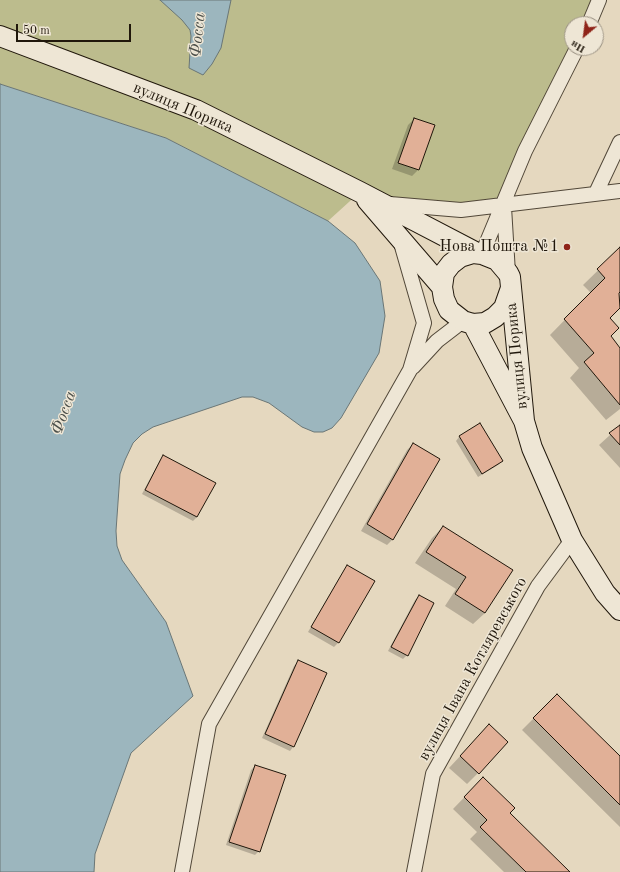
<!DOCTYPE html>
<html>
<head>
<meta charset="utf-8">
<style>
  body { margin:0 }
  #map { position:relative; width:620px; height:872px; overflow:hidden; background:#e5d8bf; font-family:"Old Standard TT",serif }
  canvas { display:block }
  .north { position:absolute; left:564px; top:16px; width:40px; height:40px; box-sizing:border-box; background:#eee6d5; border:1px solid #9c9384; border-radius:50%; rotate:209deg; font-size:11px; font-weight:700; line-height:16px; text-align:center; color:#20170b }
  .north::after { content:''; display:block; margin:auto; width:14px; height:18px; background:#8f2418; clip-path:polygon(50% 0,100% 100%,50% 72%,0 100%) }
  .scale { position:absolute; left:16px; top:24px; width:115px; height:18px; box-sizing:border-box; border:2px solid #20170b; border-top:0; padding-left:5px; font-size:12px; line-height:14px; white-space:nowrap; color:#20170b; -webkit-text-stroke:3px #eee6d5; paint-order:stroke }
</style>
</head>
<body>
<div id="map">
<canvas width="620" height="872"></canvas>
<div class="north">Пн</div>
<div class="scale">50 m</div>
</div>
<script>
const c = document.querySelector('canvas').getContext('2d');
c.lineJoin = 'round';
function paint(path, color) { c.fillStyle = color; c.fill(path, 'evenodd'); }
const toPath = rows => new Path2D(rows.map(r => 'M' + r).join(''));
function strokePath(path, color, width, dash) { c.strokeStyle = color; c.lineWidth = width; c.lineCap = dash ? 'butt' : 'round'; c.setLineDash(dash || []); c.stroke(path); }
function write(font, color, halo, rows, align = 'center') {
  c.font = font + ' "Old Standard TT",serif'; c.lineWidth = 3; c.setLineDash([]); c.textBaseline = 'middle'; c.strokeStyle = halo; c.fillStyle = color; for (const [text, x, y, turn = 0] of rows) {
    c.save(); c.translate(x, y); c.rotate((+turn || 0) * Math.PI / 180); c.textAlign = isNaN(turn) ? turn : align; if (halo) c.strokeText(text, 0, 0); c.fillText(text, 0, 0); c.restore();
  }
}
const green = toPath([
  [0,0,599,0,589,24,572,24,572,48,504,205,461,210,360,192,328,221,166,138,0,84]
]);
const water = toPath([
  [160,0,231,0,221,48,212,64,203,75,189,68,191,36,190,30,182,20,160,0],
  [0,84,166,138,328,221,355,243,380,281,385,316,379,353,341,418,332,428,323,432,314,432,302,427,269,403,253,397,242,397,153,427,142,434,133,443,125,460,120,474,116,531,117,546,122,560,166,622,193,696,131,753,95,854,94,872,0,872,0,84]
]);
const shadow = toPath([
  [414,119,434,126,418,170,412,176,392,169,408,125],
  [620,249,620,292,618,294,620,296,620,307,609,318,610,336,620,349,620,409,606,420,570,378,579,368,550,335,591,293,583,285],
  [480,424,502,461,498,465,478,477,456,441,459,437],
  [620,426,620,468,599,445],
  [413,444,393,539,387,545,361,531,407,450],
  [164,457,214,483,197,517,193,521,142,494,160,460],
  [443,527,485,613,473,624,445,606,456,589,415,563,432,538],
  [348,566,374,581,338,643,334,647,308,632,344,570],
  [419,596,407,655,403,659,388,651,415,600],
  [298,662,293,747,290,751,262,738,294,666],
  [557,695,620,757,620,827,522,730],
  [478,737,478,773,467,784,449,768],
  [255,766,259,851,255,855,226,845,251,770],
  [483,778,509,813,569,872,504,872,470,839,477,832,453,809]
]);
const building = toPath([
  [414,118,435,125,419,170,398,163,414,118],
  [620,247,620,292,619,293,620,308,610,318,619,328,611,336,620,348,620,405,584,362,594,353,564,319,605,278,597,269,620,247],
  [480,423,503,461,482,474,459,436,480,423],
  [620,425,620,445,609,433,620,425],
  [413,443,440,459,393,540,367,524,413,443],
  [163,455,216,483,197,517,145,490,163,455],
  [443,526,513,570,485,613,455,594,466,577,426,552,443,526],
  [347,565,375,581,339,643,311,627,347,565],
  [419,595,434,603,408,656,391,647,419,595],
  [298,660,327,673,294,747,265,734,298,660],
  [557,694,620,756,620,805,533,718,557,694],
  [489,724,508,742,479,774,460,756,489,724],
  [255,765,286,775,260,852,229,842,255,765],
  [483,777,515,808,510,813,570,872,526,872,480,827,487,820,464,797,483,777]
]);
const minor = toPath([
  [589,24,599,0],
  [596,193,620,142],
  [390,204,461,210,620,191],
  [504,207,508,273],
  [482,254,525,151,577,48],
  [413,367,437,341,463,321],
  [182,872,209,724,410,370,424,323,401,243],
  [414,872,433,774,538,586,572,540]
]);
const secondary = toPath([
  [0,36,196,110,360,192,477,253],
  [367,200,442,287],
  [511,288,504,308,495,317,485,323,473,324,463,321,449,310,444,299,442,287,444,273,451,264,460,257,473,253,482,254,497,260,508,273,510,277,524,421],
  [473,324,524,421,532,448,572,540,605,593,620,610]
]);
const markers = [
  [567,247,4,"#8f2418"]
];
const streetNames = [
  ["вулиця Порика",183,108,23],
  ["вулиця Порика",517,356,-96],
  ["вулиця Івана Котляревського",473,669,-61]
];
const poiNames = [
  ["Нова Пошта №1",559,247]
];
const waterNames = [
  ["Фосса",198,35,-84],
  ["Фосса",64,413,-70]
];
paint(green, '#bcbc8d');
paint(water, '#9cb6be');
strokePath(water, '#6a7676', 1);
paint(shadow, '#0003');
paint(building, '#e1b097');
strokePath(building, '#20170b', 1);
strokePath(minor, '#514738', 16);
strokePath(secondary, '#20170b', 22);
strokePath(minor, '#eee6d5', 14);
strokePath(secondary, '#eee6d5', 20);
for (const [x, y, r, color] of markers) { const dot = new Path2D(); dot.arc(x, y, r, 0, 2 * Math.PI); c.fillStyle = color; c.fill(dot); strokePath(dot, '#eee6d5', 1.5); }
write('16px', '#20170b', '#eee6d5', streetNames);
write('16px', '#20170b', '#eee6d5', poiNames, 'right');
write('italic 17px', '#4b4f4a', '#eee6d5', waterNames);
</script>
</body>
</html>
